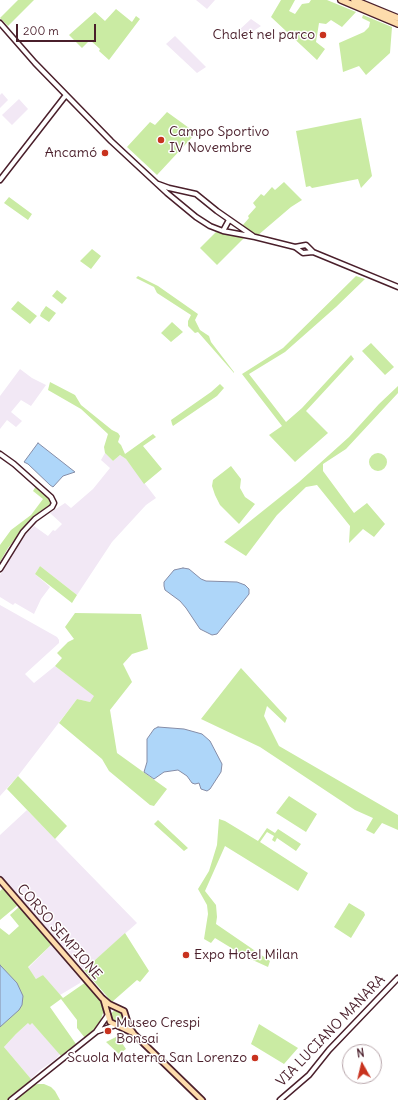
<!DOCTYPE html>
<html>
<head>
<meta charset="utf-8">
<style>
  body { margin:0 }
  #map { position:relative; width:398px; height:1100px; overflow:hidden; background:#fff; font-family:Delius,sans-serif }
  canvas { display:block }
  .north { position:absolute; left:342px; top:1044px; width:40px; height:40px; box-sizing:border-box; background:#fff; border:1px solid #b7a5aa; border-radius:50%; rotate:352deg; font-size:11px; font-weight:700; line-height:16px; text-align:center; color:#4a1f2b }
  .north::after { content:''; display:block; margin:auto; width:14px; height:18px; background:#c8321e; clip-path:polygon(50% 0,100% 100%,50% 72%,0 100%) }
  .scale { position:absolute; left:16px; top:24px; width:80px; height:18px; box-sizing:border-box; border:2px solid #4a1f2b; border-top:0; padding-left:5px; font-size:12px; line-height:14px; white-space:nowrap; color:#4a1f2b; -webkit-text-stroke:3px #fff; paint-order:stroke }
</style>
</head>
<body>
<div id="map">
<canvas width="398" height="1100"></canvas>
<div class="north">N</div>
<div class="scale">200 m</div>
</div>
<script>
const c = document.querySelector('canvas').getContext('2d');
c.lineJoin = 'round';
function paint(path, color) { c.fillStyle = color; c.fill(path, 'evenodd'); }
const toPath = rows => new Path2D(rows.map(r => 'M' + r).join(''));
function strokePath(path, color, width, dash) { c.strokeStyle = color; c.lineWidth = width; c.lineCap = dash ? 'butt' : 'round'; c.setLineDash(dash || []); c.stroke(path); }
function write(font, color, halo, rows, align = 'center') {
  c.font = font + ' Delius,sans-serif'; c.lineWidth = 3; c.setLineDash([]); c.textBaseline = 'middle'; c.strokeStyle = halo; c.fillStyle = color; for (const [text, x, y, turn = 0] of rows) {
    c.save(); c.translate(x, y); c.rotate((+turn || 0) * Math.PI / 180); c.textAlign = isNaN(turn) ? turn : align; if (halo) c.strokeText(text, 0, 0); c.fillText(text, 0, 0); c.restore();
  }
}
const built = toPath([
  [196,0,215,0,207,9],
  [251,19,261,26,243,38,238,31],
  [175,36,206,67,197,73,166,44],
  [2,93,8,100,0,108,0,95],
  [19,99,28,109,12,125,2,115],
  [20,369,32,378,46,385,31,406,21,400,11,412,22,421,16,427,7,420,0,429,0,396],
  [105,453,113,461,120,455,126,459,156,498,146,505,112,542,77,595,40,566,35,574,50,587,41,599,34,614,15,603,13,605,0,597,0,575,25,535,34,526,48,536,53,530,55,531,62,524,50,513,65,503,71,508,93,489,110,468,101,460],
  [0,605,57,637,59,640,59,643,25,674,34,683,55,666,95,696,90,702,77,699,18,776,0,796],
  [27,810,137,923,84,970,0,875,0,835],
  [51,945,81,980,80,983,60,995,43,975,37,980,28,968],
  [28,1023,32,1023,60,1054,56,1059,40,1070,31,1079,4,1047,16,1034]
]);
const green = toPath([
  [18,0,34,0,8,26,0,18],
  [281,0,295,0,289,11,295,14,302,4,309,3,311,0,327,0,356,12,342,27,331,20,326,24,319,23,316,42,325,49,317,60,271,17],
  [116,9,132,22,136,16,140,19,109,60,99,51,100,49,90,40,82,48,69,35,95,12,105,21],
  [363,15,392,27,390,53,366,75,359,66,343,72,339,43,364,32,369,27,370,22,362,18],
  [167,112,196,133,157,175,127,147,150,122,155,125],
  [361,118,372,176,361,188,358,179,312,188,310,186,306,187,296,131],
  [284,182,302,200,291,207,257,236,242,226,249,218,248,216,256,207,253,203,261,194,264,196,272,187,275,190],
  [9,197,32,214,28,220,4,203],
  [216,232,244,238,217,265,200,248],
  [92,249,101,256,91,269,80,261],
  [138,276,158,286,198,314,195,320,200,330,209,336,211,342,234,372,234,373,198,332,195,333,188,326,188,321,191,315,157,293,154,287,136,278],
  [356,276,365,279,336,307,285,352,249,374,286,422,302,408,351,355,354,359,306,411,328,433,295,462,269,435,282,426,242,374,283,348],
  [57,290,67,298,62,304,52,296],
  [18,301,37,316,30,324,11,309],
  [46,306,56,313,49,322,40,316,41,313],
  [172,322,183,332,171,342,161,333],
  [371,343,394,367,385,375,362,351],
  [50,382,75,395,81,405,112,430,118,433,120,436,118,442,121,445,125,454,153,434,156,437,143,446,162,469,144,484,126,459,120,455,113,461,105,453,104,447,108,434,81,409,48,390],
  [220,384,224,388,217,396,173,426,172,424,171,420,211,392],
  [398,386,398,393,346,449,323,464,323,471,354,513,367,503,385,524,374,537,363,529,349,543,350,526,317,485,306,487,277,515,246,556,224,542,299,482,349,437,379,404],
  '369 462a9 9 0 1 1 18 0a9 9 0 1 1-18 0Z',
  [231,466,241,479,240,488,245,497,255,504,239,524,220,505,215,495,212,486,213,480],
  [36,486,50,497,52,502,51,505,34,518,23,529,8,548,0,562,0,545,11,530,31,515,43,499,33,491],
  [40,566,77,595,72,603,35,574],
  [75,613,141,614,148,649,132,654,123,664,132,682,110,710,117,753,167,789,154,806,150,805,109,771,102,759,59,723,77,699,90,702,94,696,55,666,62,658,57,653,68,642,74,639,65,627],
  [241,668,287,718,285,723,267,706,264,716,279,746,398,815,398,830,382,823,374,834,366,830,373,818,355,810,260,747,201,719],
  [18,776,67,826,55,839,7,789],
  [289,796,317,814,306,832,276,813],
  [219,819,225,821,258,841,267,828,275,833,278,829,301,844,296,851,277,838,275,842,272,840,274,836,267,832,260,842,308,873,298,891,225,846,205,891,216,905,217,917,216,924,270,961,268,967,246,957,215,938,211,943,204,939,208,914,207,905,198,889,209,871,217,845],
  [158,820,188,848,184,851,154,824],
  [3,888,18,905,0,920,0,891],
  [349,903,364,912,365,915,351,938,334,927],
  [19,907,21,907,52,944,28,967,36,979,43,975,63,998,86,982,102,1002,104,1010,99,1025,85,1038,77,1028,77,1020,61,999,50,1007,76,1044,61,1056,32,1023,30,1025,28,1023,16,1034,4,1047,31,1079,29,1082,33,1085,38,1084,44,1084,51,1087,55,1091,60,1100,0,1100,0,928,9,935,19,926,10,915],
  [125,933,149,971,140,982,137,980,112,1002,84,970],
  '111 1016a6 6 0 1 1 12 0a6 6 0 1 1-12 0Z',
  [259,1024,298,1048,284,1064,251,1044],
  [118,1036,124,1042,122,1043,126,1049,119,1054,106,1042]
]);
const water = toPath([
  [38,443,75,472,63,476,53,487,50,485,28,464,24,462,38,443],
  [183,568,189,569,201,579,206,581,237,582,245,585,249,589,249,594,217,634,212,635,200,629,186,608,180,601,165,590,164,586,164,582,174,570,183,568],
  [158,727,184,729,202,734,210,741,222,764,221,772,210,789,207,791,201,789,199,783,195,784,192,783,187,776,178,770,164,772,154,779,144,772,147,762,147,739,154,729,158,727],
  [0,965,17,983,23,996,22,1005,19,1010,0,1027,0,965]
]);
const secondary = toPath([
  [0,23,35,63,111,141,167,193,196,217,210,226,223,231,255,237,295,247,303,253,313,252],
  [0,180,66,95],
  [158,184,169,188,196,194,217,211,253,236],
  [223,231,229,220],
  [295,247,306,245,313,252,398,287],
  [0,454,14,464,51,497,54,503,52,507,35,519,23,532,0,569],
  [98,1031,116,1025],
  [11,1100,96,1032,108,1015],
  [280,1100,309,1075,329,1050,398,978]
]);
const primary = toPath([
  [0,880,102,998,109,1004,124,1011,129,1027,134,1034,202,1100],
  [104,1001,110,1022,131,1032]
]);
const highway = toPath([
  [341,0,398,24],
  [354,0,398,18]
]);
const markers = [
  [323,35,4,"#c8321e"],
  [161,140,4,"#c8321e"],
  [105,153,4,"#c8321e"],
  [186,955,4,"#c8321e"],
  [108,1031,4,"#c8321e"],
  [255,1058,4,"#c8321e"]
];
const poiNames = [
  ["Chalet nel parco",315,35],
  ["Campo Sportivo",169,132,"left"],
  ["IV Novembre",169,148,"left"],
  ["Ancamó",97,153],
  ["Expo Hotel Milan",194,955,"left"],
  ["Museo Crespi",116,1023,"left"],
  ["Bonsai",116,1039,"left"],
  ["Scuola Materna San Lorenzo",247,1058]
];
const streetNames = [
  ["CORSO SEMPIONE",59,932,49],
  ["VIA LUCIANO MANARA",331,1031,-46]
];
paint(built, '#f2e8f5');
paint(green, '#caeba3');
paint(water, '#aed6f9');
strokePath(water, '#868da7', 1);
strokePath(secondary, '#4a1f2b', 7);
strokePath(primary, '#4a1f2b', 8);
strokePath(highway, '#4a1f2b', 8);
strokePath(secondary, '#fff', 4);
strokePath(primary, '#fddcac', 4.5);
strokePath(highway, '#fddcac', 5.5);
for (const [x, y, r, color] of markers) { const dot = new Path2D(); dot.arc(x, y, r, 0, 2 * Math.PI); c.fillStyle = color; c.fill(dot); strokePath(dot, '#fff', 1.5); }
write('14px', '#4a1f2b', '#fff', poiNames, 'right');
write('14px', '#4a1f2b', '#fff', streetNames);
</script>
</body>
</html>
